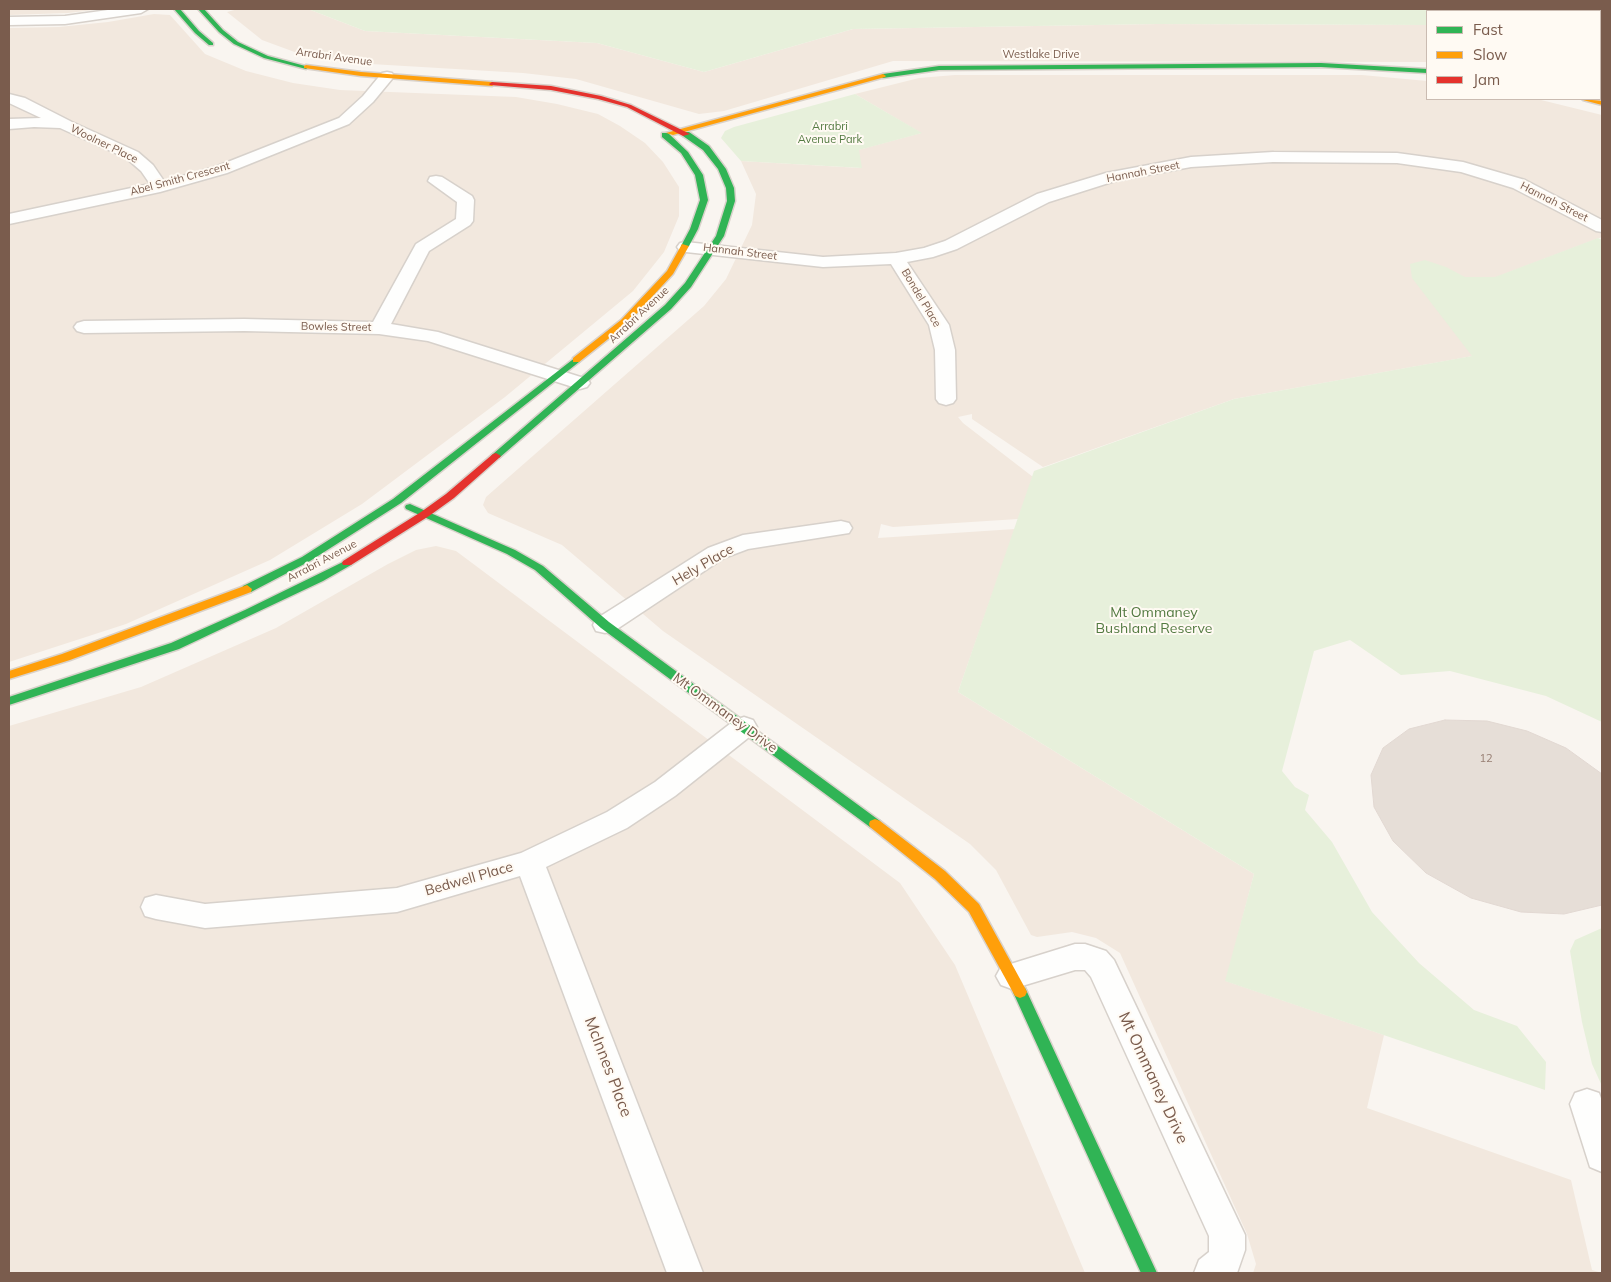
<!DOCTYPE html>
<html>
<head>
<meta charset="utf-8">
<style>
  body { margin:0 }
  #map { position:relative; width:1611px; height:1282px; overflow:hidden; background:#f9f5f0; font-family:Mulish,sans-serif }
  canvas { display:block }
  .frame { position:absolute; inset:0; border:10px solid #7a5c4d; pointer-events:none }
  .legend { position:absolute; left:1426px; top:10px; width:175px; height:90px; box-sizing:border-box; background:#fffaf3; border:1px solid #cabbb1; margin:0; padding:6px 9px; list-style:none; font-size:15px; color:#7a5c4d }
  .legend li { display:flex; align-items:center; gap:10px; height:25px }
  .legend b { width:25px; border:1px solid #cabbb1 }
</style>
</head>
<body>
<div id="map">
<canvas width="1611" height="1282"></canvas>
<div class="frame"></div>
<ul class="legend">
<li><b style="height:6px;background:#30b455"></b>Fast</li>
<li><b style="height:6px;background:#ff9f0a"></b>Slow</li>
<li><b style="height:6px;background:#e5322d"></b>Jam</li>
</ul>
</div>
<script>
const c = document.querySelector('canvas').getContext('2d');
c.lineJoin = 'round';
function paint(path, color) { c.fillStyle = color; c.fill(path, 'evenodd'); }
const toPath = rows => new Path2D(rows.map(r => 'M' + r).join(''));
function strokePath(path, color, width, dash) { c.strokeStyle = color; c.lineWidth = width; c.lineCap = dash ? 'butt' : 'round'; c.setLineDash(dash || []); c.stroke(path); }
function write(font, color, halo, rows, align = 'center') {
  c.font = font + ' Mulish,sans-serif'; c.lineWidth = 4; c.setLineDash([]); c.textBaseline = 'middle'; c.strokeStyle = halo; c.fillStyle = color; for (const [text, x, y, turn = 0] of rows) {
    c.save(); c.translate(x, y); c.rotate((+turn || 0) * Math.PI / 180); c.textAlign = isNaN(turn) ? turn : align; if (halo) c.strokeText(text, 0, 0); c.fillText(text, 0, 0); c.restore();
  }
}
const residential = toPath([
  [9,9,102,9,68,13,9,15],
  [238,9,308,9,365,31,597,43,704,72,853,29,1157,24,1427,25,1427,62,893,61,724,111,699,114,576,79,523,73,354,63,300,54,262,40,227,12],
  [154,14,170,15,205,54,246,71,293,83,340,90,516,97,557,104,598,114,620,126,645,143,663,162,679,187,679,216,664,252,633,291,505,397,362,504,270,560,126,624,9,662,9,28,59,27,108,22],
  [955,75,1362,75,1427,81,1427,99,1537,99,1602,115,1602,237,1441,298,1473,356,1234,399,1043,467,972,419,972,414,958,417,963,423,1033,477,1018,519,893,527,881,524,878,538,1015,529,958,692,1254,874,1226,981,1384,1035,1367,1108,1571,1180,1592,1270,1602,1273,1253,1273,1256,1264,1247,1234,1120,953,1096,938,1072,932,1037,937,1031,935,996,870,970,844,663,631,562,545,488,513,483,505,486,497,704,306,726,279,752,225,756,194,741,161,861,168,858,150,921,133,855,94,919,78],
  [436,546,456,551,900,883,955,965,1085,1273,9,1273,9,726,141,687,276,628,388,564,416,550]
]);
const green = toPath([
  [308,9,1602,9,1602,44,1600,44,1600,11,1427,11,1427,25,1157,24,853,29,704,72,597,43,365,31],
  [855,94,922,133,859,150,862,168,741,161,721,138,725,131,734,127],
  [1598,238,1602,240,1602,722,1546,696,1450,671,1401,675,1350,640,1314,651,1282,771,1295,787,1309,795,1305,810,1332,842,1372,912,1419,963,1474,1010,1517,1026,1546,1062,1545,1090,1225,981,1254,874,958,692,1034,471,1234,399,1472,356,1412,278,1410,264,1425,260,1446,267,1465,277,1495,277],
  [1602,928,1602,1086,1592,1064,1582,1022,1570,951,1575,940]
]);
const building = toPath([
  [1445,720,1487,721,1527,731,1566,748,1602,774,1602,905,1564,914,1521,912,1471,898,1426,873,1393,841,1374,807,1371,775,1383,748,1409,729,1445,720]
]);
const street = toPath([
  [115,9,148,9,141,13,65,24,9,25,9,17,65,16,115,9],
  [387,72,392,73,394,76,392,79,373,102,349,124,227,173,160,192,9,224,9,214,150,184,141,171,126,158,60,128,34,127,9,129,9,119,41,118,9,103,9,94,25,98,72,122,138,152,153,165,164,181,215,167,339,118,363,96,382,73,387,72],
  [1273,152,1397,153,1463,162,1525,180,1602,220,1602,232,1596,231,1513,188,1461,172,1397,163,1273,162,1191,167,1115,181,1049,202,957,249,933,257,907,262,949,325,955,350,956,399,953,403,946,405,939,403,936,399,935,350,929,325,891,264,823,267,686,252,680,251,677,247,680,243,686,242,823,257,896,253,924,248,945,241,1037,194,1106,173,1191,157,1273,152],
  [436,176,442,177,472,196,474,200,473,221,470,225,429,251,391,324,438,332,587,379,590,383,587,387,580,389,573,387,428,341,379,334,244,331,84,333,77,331,74,327,77,323,84,321,244,319,373,322,416,244,456,219,457,202,428,181,430,177,436,176],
  [841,521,849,523,852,528,849,533,748,549,724,558,614,631,605,633,596,631,593,625,596,619,708,548,743,535,841,521],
  [744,717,753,720,757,727,753,734,675,796,627,828,546,867,703,1273,667,1273,520,876,397,912,205,928,156,919,145,916,141,907,145,898,156,895,205,904,397,888,521,853,607,812,655,782,735,720,744,717],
  [1075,944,1085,944,1106,951,1114,960,1245,1235,1245,1250,1237,1273,1194,1273,1199,1260,1209,1252,1209,1236,1091,977,1085,970,1075,970,1012,989,1001,985,996,976,1001,967,1075,944],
  [1587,1089,1599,1093,1602,1101,1602,1172,1590,1167,1570,1104,1575,1093,1587,1089]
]);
const fast = toPath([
  [174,9,180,9,199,31,213,43,213,45,209,45,195,33,174,9],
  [198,9,204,9,223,30,238,42,268,56,309,67,306,69,264,58,234,44,219,32,198,9],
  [1321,63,1427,69,1427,73,1321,67,939,70,883,78,880,76,883,74,939,66,1321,63],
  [683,132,689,132,709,146,726,169,734,188,735,201,724,236,691,287,671,309,499,458,493,458,491,456,493,454,665,305,685,283,716,236,727,201,726,188,718,169,703,150,683,136,683,132],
  [662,133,668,133,688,152,703,175,708,200,698,229,689,246,685,248,681,246,690,229,700,200,695,175,681,153,662,137,662,133],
  [576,357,580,360,579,362,401,503,310,561,251,592,243,592,242,589,243,586,302,557,393,499,576,357],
  [410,504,515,550,543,566,609,622,880,821,881,824,880,827,875,829,870,827,601,628,535,570,507,554,406,509,405,507,406,505,410,504],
  [347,560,352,563,351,565,323,581,179,649,9,705,9,697,171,643,245,610,347,560],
  [1020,986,1025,988,1027,992,1157,1273,1141,1273,1013,992,1015,988,1020,986]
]);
const slow = toPath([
  [306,65,361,72,492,82,495,84,492,86,361,76,304,68,304,66,306,65],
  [883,74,886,76,885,77,673,135,666,133,883,74],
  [1582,99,1602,101,1602,105,1583,100,1582,99],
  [682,244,689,246,673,274,627,324,579,362,573,362,573,358,621,320,667,271,682,244],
  [247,585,252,589,251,592,70,660,9,679,9,671,62,654,247,585],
  [875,819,880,821,945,871,979,904,1025,988,1027,992,1025,996,1020,998,1015,996,969,912,935,879,870,827,869,824,870,821,875,819]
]);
const jam = toPath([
  [492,82,551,86,601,96,631,105,690,134,683,136,627,107,598,99,551,90,490,85,489,84,492,82],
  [496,453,501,456,499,458,454,498,429,516,351,565,343,565,342,563,343,561,421,512,446,494,493,454,496,453]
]);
const farStreetnames = [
  ["Westlake Drive",1041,55],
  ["Arrabri Avenue",334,57,8],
  ["Woolner Place",104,144,26],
  ["Hannah Street",1143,172,-11],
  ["Abel Smith Crescent",180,179,-15],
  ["Hannah Street",1554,202,27],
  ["Hannah Street",740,252,7],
  ["Bondel Place",921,298,59],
  ["Arrabri Avenue",639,315,-43],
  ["Bowles Street",336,327,1],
  ["Arrabri Avenue",322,561,-28]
];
const farParknames = [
  ["Arrabri",830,127],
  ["Avenue Park",830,140]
];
const numberNames = [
  ["12",1486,759]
];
const streetNames = [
  ["Hely Place",703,565,-30],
  ["Mt Ommaney Drive",725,713,36],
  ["Bedwell Place",469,879,-16]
];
const parkNames = [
  ["Mt Ommaney",1154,613],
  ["Bushland Reserve",1154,629]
];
const nearStreetnames = [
  ["McInnes Place",608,1067,69],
  ["Mt Ommaney Drive",1153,1078,65]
];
paint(residential, '#f2e8de');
paint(green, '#e7f0db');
paint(building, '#e6ded7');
strokePath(building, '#e2d8d2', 1);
strokePath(street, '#d7d1cb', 3);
strokePath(fast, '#d9d2cb', 3);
strokePath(slow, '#d9d2cb', 3);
strokePath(jam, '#d9d2cb', 3);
paint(street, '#fefefd');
paint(fast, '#30b455');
paint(slow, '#ff9f0a');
paint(jam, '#e5322d');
write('11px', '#7a5c4d', '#fffaf3', farStreetnames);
write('11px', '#537a41', '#fffaf3', farParknames);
write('11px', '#977e72', null, numberNames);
write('14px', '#7a5c4d', '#fffaf3', streetNames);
write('14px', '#537a41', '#fffaf3', parkNames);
write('16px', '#7a5c4d', '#fffaf3', nearStreetnames);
</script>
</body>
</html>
